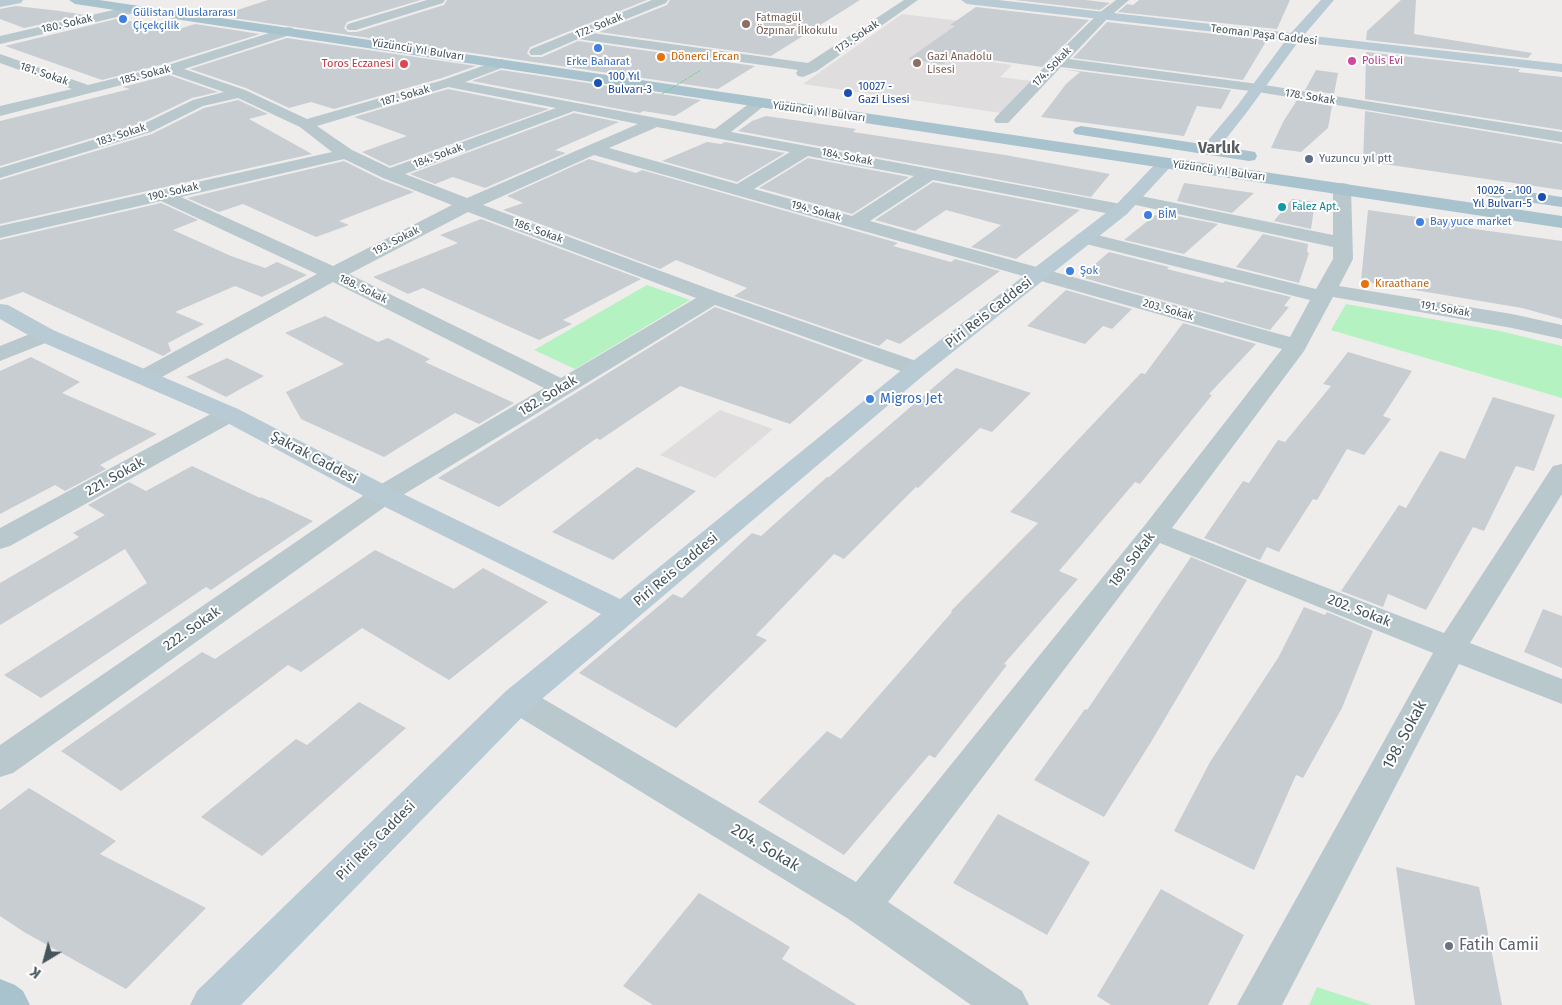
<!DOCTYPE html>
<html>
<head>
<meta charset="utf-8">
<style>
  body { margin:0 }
  #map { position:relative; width:1562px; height:1005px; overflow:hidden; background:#efecec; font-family:"Fira Sans",sans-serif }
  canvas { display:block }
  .north { position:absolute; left:20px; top:935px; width:50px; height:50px; -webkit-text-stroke:4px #fff; paint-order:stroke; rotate:217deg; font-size:14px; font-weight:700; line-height:20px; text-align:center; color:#43545b }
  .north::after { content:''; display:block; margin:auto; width:18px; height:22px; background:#43545b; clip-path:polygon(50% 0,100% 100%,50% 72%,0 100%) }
</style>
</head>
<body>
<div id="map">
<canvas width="1562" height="1005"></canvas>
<div class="north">K</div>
</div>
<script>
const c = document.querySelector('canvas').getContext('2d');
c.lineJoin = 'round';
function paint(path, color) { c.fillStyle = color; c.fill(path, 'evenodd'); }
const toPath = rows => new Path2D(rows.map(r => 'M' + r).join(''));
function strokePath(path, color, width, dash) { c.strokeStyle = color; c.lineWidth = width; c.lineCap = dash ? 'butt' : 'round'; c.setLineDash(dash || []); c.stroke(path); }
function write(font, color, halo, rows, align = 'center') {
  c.font = font + ' "Fira Sans",sans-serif'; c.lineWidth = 4; c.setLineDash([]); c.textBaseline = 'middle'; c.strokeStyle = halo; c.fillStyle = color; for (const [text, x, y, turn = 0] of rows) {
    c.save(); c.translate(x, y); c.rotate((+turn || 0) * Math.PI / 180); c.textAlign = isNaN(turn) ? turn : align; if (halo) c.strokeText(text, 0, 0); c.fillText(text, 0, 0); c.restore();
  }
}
const education = toPath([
  [902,14,1027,29,992,62,1012,65,1000,77,1031,81,1001,113,803,84],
  [720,410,773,429,715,478,660,455]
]);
const green = toPath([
  [647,285,690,300,575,369,534,350],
  [1346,304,1500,331,1562,346,1562,398,1331,330],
  [1317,987,1372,1005,1309,1005]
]);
const building = toPath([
  [268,0,421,0,347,22,344,28,348,32,357,32,444,5,447,0,647,0,530,47,527,53,531,57,542,57,578,41,755,66,718,89,219,16],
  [670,0,860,0,771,56,599,32,667,5],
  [1015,0,1086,0,1110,3,1100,10],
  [1139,0,1290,0,1277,29,1118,12,1127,4,1133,5],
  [1401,0,1416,0,1414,34,1532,53,1528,58,1366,40,1367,31],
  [16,6,60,11,85,15,24,28,0,19,0,9],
  [976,7,1089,20,1042,67,956,55,943,64,908,59,955,26,950,25],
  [116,19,179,29,195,24,260,34,164,64,102,80,5,46],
  [1107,22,1267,40,1243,80,1073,58],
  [287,38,476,66,442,78,334,109,311,102,289,108,246,88,190,69],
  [1366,52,1520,69,1518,72,1562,77,1562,130,1365,99],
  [1062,69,1231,90,1221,109,1197,106,1184,136,1041,117,1066,84,1080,72],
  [501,70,701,100,675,116,643,111,640,113,472,81],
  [1316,70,1338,73,1334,94,1305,90],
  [169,75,218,92,192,98,138,124,0,166,0,121,130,89,123,87],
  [448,89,549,109,390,166,362,152,407,136,354,117],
  [238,100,268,114,249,119,312,154,0,224,0,180,152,134,204,108],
  [1297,100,1332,106,1328,128,1301,152,1271,148,1283,122],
  [1365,111,1562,144,1562,190,1363,161],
  [574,113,619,122,555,150,566,153,485,188,453,177,435,184,410,174],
  [766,116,856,129,853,132,1005,155,1110,174,1091,197,738,131,752,121],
  [707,142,721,144,725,142,785,153,737,182,662,161],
  [808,158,909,177,852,214,759,188],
  [589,159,636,173,642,170,898,243,893,246,951,262,955,259,1000,271,900,344,887,339,879,346,734,296,747,288,676,260,660,269,503,210,523,203,507,196],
  [344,161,382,180,414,192,339,221,349,225,316,237,243,204,219,212,187,198],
  [933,182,1080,210,1016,259,971,247,1001,225,946,210,915,231,875,220],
  [1184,183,1254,193,1232,213,1177,201],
  [1292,199,1315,202,1311,229,1274,221],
  [161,203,198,220,173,230,231,256,265,268,277,262,307,275,262,297,235,286,175,312,204,324,168,343,171,351,163,356,23,292,0,300,0,240],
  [1368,210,1466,224,1467,228,1562,241,1562,319,1522,308,1361,281],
  [1155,215,1170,219,1172,215,1218,224,1184,254,1124,240],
  [481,219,641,279,563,320,572,324,539,340,423,288,408,294,373,277,458,243,440,235],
  [1263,234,1308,244,1307,252,1309,253,1299,283,1236,267],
  [1109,252,1169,267,1167,269,1223,283,1225,281,1291,297,1284,306,1289,307,1270,330,1080,277],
  [1066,290,1132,309,1112,329,1103,326,1085,344,1027,326],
  [715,307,863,360,790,424,680,386,600,440,597,438,499,507,438,478],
  [325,316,378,342,388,338,430,359,425,362,514,403,479,424,455,413,384,457,301,419,286,392,344,364,285,333],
  [1183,323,1256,344,1209,394,1212,395,1140,484,1135,482,1059,571,1078,579,1004,664,1007,665,935,758,929,755,844,855,758,802,827,731,841,739,952,612,951,611,1038,523,1010,512,1141,373,1145,374],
  [1348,352,1412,371,1383,416,1391,419,1364,455,1347,449,1317,500,1313,499,1279,552,1267,547,1260,560,1204,538,1243,481,1249,483,1278,440,1285,442,1331,386,1323,384],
  [31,357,80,382,62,393,157,434,100,465,106,469,65,491,55,485,0,514,0,371],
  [227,358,264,376,226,397,186,377],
  [956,368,1031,393,992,432,980,428,918,488,916,487,844,559,834,554,756,635,767,640,676,728,579,673,673,594,682,598,752,533,761,536,827,477,829,477],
  [1493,397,1555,415,1534,471,1516,466,1484,531,1473,527,1426,610,1388,594,1383,607,1341,591,1399,505,1406,508,1440,451,1465,459],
  [192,466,260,498,261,497,313,521,211,590,206,587,41,698,4,675,147,583,125,549,0,625,0,583,79,537,73,533,105,515,88,505,129,482,146,491],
  [637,467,696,491,613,560,552,532],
  [375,550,454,589,483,568,548,602,449,680,362,628,301,672,288,665,121,791,61,751,202,652,215,659],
  [1191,557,1247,580,1151,742,1104,817,1034,780,1085,709,1087,710],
  [1304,607,1325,615,1327,612,1373,631,1342,708,1303,778,1296,775,1254,870,1174,831,1210,762,1278,658],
  [1543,609,1562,616,1562,668,1524,652],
  [359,702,406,728,262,856,201,817,296,739,307,745],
  [29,788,116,841,100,854,206,908,126,989,24,932,0,916,0,810],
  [998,814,1090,862,1047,935,953,883],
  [1396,867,1479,887,1502,1005,1415,1005],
  [1161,889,1244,935,1208,1005,1111,1005,1097,996],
  [699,893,790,947,782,959,857,1005,653,1005,623,986]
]);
const street = toPath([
  [427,0,445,0,443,3,356,30,348,30,346,27,348,24,427,0],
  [652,0,668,0,666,3,592,33,808,63,904,0,918,0,817,71,803,77,798,76,796,73,798,70,578,39,541,55,531,55,529,52,531,49,652,0],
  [1116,0,1129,0,1107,19,1069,59,1258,84,1562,132,1562,142,1258,92,1061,67,1008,123,996,123,994,120,996,117,1052,59,1099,13,1116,0],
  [135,5,141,9,139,12,0,44,0,36,135,5],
  [288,27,293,28,294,31,293,34,184,69,245,90,307,119,443,80,502,59,509,63,507,66,465,82,715,129,754,100,759,98,764,100,767,103,764,106,731,132,1121,204,1127,206,1130,210,1127,214,1121,216,933,180,870,221,1290,337,1310,300,1078,242,1075,238,1078,234,1085,232,1316,289,1333,259,1333,247,1131,204,1125,203,1122,199,1125,195,1131,194,1333,235,1333,188,1336,184,1342,183,1348,184,1351,188,1353,259,1339,286,1512,314,1562,325,1562,339,1512,328,1333,297,1304,351,1172,528,1444,633,1553,466,1562,464,1562,494,1470,643,1562,679,1562,704,1459,664,1282,1005,1237,1005,1433,653,1160,543,888,902,1022,991,1029,1005,971,1005,847,918,506,709,501,700,506,691,518,688,530,691,856,882,1145,525,1282,349,594,155,483,205,720,293,925,364,929,369,925,374,917,376,909,374,715,305,393,501,13,773,0,777,0,745,373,489,544,388,333,282,153,382,145,384,137,382,133,377,137,372,317,274,161,201,0,238,0,226,332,152,300,127,238,98,203,106,151,132,0,178,0,168,139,126,193,100,224,92,169,73,0,116,0,106,72,89,0,63,0,54,88,85,165,66,288,27],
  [448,87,556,108,390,168,352,150,317,126,448,87],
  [574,111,638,124,467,198,405,174,574,111],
  [657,127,790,152,737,184,609,148,657,127],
  [808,156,914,176,852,216,754,189,808,156],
  [344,159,383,178,452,205,333,266,181,197,344,159],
  [468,212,696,298,561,378,349,274,468,212],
  [45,328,53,330,56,335,53,340,0,361,0,346,45,328],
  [229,407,238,409,241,414,238,419,10,546,0,549,0,528,220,409,229,407]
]);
const secondary = toPath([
  [0,0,23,0,21,3,0,7,0,0],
  [961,0,998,0,1291,33,1321,0,1334,0,1304,35,1562,64,1562,72,1298,42,1247,112,1214,154,1208,155,1202,154,1200,150,1237,106,1286,40,967,4,961,0],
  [1166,158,1172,159,1174,163,1127,214,925,374,530,709,241,1005,190,1005,197,991,506,691,601,614,373,501,220,419,37,340,0,319,0,304,8,305,53,330,238,409,393,489,620,599,909,364,1115,206,1160,159,1166,158]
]);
const primary = toPath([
  [69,0,99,0,1562,216,1562,228,75,4,69,0],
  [1081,126,1249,151,1255,152,1257,156,1255,160,1249,161,1075,134,1073,131,1075,128,1081,126],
  [1492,187,1562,197,1562,207,1486,196,1483,192,1486,188,1492,187],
  [0,979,15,985,23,991,30,1005,0,1005,0,979]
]);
const pathBridge = toPath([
  [662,94,701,70]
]);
const markers = [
  [123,19,5,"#3f7fe0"],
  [746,24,5,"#8d6e63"],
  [598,48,5,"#3f7fe0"],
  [661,57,5,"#e8710a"],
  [1352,61,5,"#d1479c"],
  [917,63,5,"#8d6e63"],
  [404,64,5,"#e0444e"],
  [598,83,5,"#1a4fb4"],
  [848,93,5,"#1a4fb4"],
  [1309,159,5,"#5c6f8a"],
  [1542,197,5,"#1a4fb4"],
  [1282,207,5,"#0f9aa8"],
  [1148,215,5,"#3f7fe0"],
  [1420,222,5,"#3f7fe0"],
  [1070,271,5,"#3f7fe0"],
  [1365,284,5,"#e8710a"],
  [870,399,5,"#3f7fe0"],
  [1449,946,5,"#6b7280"]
];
const farShopnames = [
  ["Gülistan Uluslararası",133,13],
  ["Çiçekçilik",133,26],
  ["Erke Baharat",598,62,"center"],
  ["BİM",1158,215],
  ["Bay yuce market",1430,222],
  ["Şok",1080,271]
];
const farEducationnames = [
  ["Fatmagül",756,18],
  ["Özpınar İlkokulu",756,31],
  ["Gazi Anadolu",927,57],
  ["Lisesi",927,70]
];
const farStreetnames = [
  ["180. Sokak",67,24,-13],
  ["172. Sokak",599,26,-22],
  ["Teoman Paşa Caddesi",1264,35,7],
  ["173. Sokak",857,37,-34],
  ["Yüzüncü Yıl Bulvarı",418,50,9],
  ["174. Sokak",1052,67,-46],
  ["181. Sokak",44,74,19],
  ["185. Sokak",145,75,-14],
  ["187. Sokak",405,96,-16],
  ["178. Sokak",1310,97,9],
  ["Yüzüncü Yıl Bulvarı",819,112,8],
  ["183. Sokak",121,135,-18],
  ["184. Sokak",438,156,-20],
  ["184. Sokak",847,157,11],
  ["Yüzüncü Yıl Bulvarı",1219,171,8],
  ["190. Sokak",173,192,-13],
  ["194. Sokak",816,211,15],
  ["186. Sokak",538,231,20],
  ["193. Sokak",396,241,-27],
  ["188. Sokak",363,289,26],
  ["191. Sokak",1445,309,10],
  ["203. Sokak",1168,310,16]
];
const farFoodnames = [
  ["Dönerci Ercan",671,57],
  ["Kıraathane",1375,284]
];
const farHotelnames = [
  ["Polis Evi",1362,61]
];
const farHealthnames = [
  ["Toros Eczanesi",394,64]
];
const farTransitnames = [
  ["100 Yıl",608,77],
  ["Bulvarı-3",608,90],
  ["10027 -",858,87],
  ["Gazi Lisesi",858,100],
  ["10026 - 100",1532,191,"right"],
  ["Yıl Bulvarı-5",1532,204,"right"]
];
const farServicenames = [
  ["Yuzuncu yıl ptt",1319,159]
];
const farCulturenames = [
  ["Falez Apt.",1292,207]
];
const streetNames = [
  ["Piri Reis Caddesi",989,313,-38],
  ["182. Sokak",548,396,-31],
  ["Şakrak Caddesi",314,458,28],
  ["221. Sokak",115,477,-29],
  ["189. Sokak",1132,560,-52],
  ["Piri Reis Caddesi",676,570,-40],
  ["202. Sokak",1359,611,21],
  ["222. Sokak",192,629,-35],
  ["Piri Reis Caddesi",376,841,-45]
];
const shopNames = [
  ["Migros Jet",880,399]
];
const farDistrictnames = [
  ["Varlık",1219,149]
];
const nearStreetnames = [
  ["198. Sokak",1405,735,-62],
  ["204. Sokak",765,848,31]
];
const nearWorshipnames = [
  ["Fatih Camii",1459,946]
];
paint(education, '#e0dddf');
paint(green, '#b5f2c1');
paint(building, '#c8cdd2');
paint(street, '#b9c8cd');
paint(secondary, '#b8cad3');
paint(primary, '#a9c3ce');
strokePath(pathBridge, '#6bd38c', 1, [2, 1]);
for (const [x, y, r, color] of markers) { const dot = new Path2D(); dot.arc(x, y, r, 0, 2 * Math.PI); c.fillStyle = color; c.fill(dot); strokePath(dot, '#fff', 2); }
write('11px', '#366cbe', '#fff', farShopnames, 'left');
write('11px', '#785e54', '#fff', farEducationnames, 'left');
write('11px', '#43545b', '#fff', farStreetnames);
write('11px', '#c56008', '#fff', farFoodnames, 'left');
write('11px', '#b23c85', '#fff', farHotelnames, 'left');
write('11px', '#be3a42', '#fff', farHealthnames, 'right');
write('11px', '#164399', '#fff', farTransitnames, 'left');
write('11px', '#4e5e75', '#fff', farServicenames, 'left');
write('11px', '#0d838f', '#fff', farCulturenames, 'left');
write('14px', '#43545b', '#fff', streetNames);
write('14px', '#366cbe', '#fff', shopNames, 'left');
write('bold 16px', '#585e62', '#fff', farDistrictnames);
write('16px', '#43545b', '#fff', nearStreetnames);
write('16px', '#5b616d', '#fff', nearWorshipnames, 'left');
</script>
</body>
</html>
